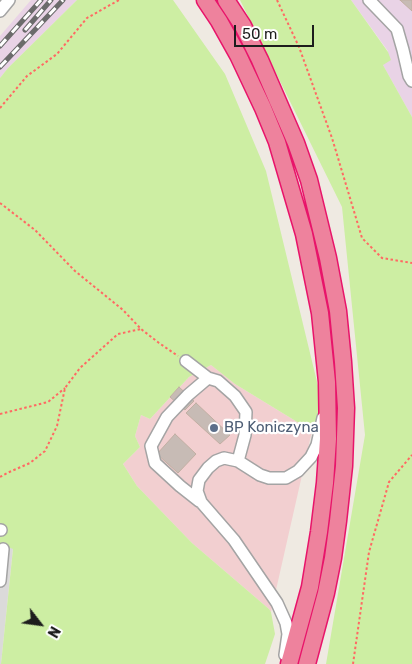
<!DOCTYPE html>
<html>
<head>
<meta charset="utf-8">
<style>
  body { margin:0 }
  #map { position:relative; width:412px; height:664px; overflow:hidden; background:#efeae2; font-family:Rubik,sans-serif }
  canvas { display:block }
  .north { position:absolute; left:15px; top:599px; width:50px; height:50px; -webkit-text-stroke:4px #fff; paint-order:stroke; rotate:120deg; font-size:14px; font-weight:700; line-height:20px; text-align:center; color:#1d1d1d }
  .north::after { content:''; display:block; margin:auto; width:18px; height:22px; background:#1d1d1d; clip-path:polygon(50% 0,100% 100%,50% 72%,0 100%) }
  .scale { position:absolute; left:234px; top:25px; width:80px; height:22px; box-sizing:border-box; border:2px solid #1d1d1d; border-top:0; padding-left:6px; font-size:15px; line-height:18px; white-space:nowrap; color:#1d1d1d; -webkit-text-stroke:4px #fff; paint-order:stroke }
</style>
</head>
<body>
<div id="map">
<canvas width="412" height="664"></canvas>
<div class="north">N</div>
<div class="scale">50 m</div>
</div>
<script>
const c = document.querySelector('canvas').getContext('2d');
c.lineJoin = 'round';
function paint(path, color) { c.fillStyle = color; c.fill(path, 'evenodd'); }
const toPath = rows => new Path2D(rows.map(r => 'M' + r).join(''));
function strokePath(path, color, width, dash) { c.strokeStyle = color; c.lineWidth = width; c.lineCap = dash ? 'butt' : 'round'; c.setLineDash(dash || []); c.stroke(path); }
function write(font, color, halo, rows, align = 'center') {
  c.font = font + ' Rubik,sans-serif'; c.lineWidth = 4.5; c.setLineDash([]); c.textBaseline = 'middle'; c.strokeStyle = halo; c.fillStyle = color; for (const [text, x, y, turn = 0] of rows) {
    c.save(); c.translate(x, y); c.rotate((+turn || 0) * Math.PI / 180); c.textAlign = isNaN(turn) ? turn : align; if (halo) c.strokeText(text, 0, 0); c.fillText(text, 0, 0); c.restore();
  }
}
const residential = toPath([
  [0,544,13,548,1,664,0,664]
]);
const commercial = toPath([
  [211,365,235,384,312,431,271,612,269,609,192,543,137,486,123,464,140,447,135,436,141,415,150,419,189,377]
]);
const industrial = toPath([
  [31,0,77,0,8,68,0,78,0,36],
  [351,0,412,0,412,117,383,65,388,51]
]);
const grass = toPath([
  [77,0,173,0,225,74,266,171,325,415,312,431,235,384,211,365,189,377,150,419,141,415,135,436,140,447,123,464,137,486,192,543,269,609,271,612,275,634,265,664,1,664,13,549,0,544,0,78,8,68],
  [240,0,351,0,388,52,391,60,383,65,412,117,412,664,326,664,365,435,342,207]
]);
const building = toPath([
  [400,0,412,0,412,11,400,0],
  [179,387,194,401,185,410,170,397,179,387],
  [196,403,230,435,220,444,186,413,196,403],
  [175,434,196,454,178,473,157,454,175,434]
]);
const path = toPath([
  [277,0,299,47,332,138,362,238,382,258,412,263],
  [0,108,27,76,57,54,87,18,119,0],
  [0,203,35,230,75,271,123,310,141,329,159,343,178,356],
  [0,414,48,402,65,388],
  [0,477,7,473,30,463,45,451,57,426,65,388,80,368,118,334,141,329],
  [353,664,369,552,389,482,412,455]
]);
const minor = toPath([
  [369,0,397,29,403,50,409,76,412,81],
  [0,11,9,0],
  [186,361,208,378,218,381,235,396,246,412,245,435,238,461],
  [199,501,180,486,155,463,151,446,167,417,188,395,208,378],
  [0,530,1,530],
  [0,581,3,549],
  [285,655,288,634,286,623,277,603,234,540,201,502,197,491,199,480,208,468,216,461,224,458,238,461,260,475,269,478,286,478,298,471,311,457,317,445,323,418]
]);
const highway = toPath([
  [205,0,219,21,238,55,263,108,277,142,304,234,320,313,327,382,328,439,325,483,319,532,310,587,289,664],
  [226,0,243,26,260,60,296,143,309,180,328,258,338,311,343,362,346,408,344,466,338,521,333,558,326,593,307,664]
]);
const rail = toPath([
  [25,30,51,0],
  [0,46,41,0],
  [0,67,63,0]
]);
const markers = [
  [214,428,5,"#5c6f8a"]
];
const serviceNames = [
  ["BP Koniczyna",224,428]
];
paint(residential, '#dbdada');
paint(commercial, '#f2cfd0');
paint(industrial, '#e9d3e6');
paint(grass, '#cdeea3');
paint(building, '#c7bbb5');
strokePath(building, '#c2afa3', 1);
strokePath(minor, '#a4a4a4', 14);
strokePath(highway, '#e8146a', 19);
strokePath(path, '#ff6963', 2, [2.5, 2.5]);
strokePath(minor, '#fff', 11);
strokePath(highway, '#ee829d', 16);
strokePath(rail, '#6b6b6b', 5);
strokePath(rail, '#fff', 3, [9]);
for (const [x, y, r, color] of markers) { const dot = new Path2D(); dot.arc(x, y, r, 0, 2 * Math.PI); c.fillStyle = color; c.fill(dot); strokePath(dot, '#fff', 2); }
write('15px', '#4e5e75', '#fff', serviceNames, 'left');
</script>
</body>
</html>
